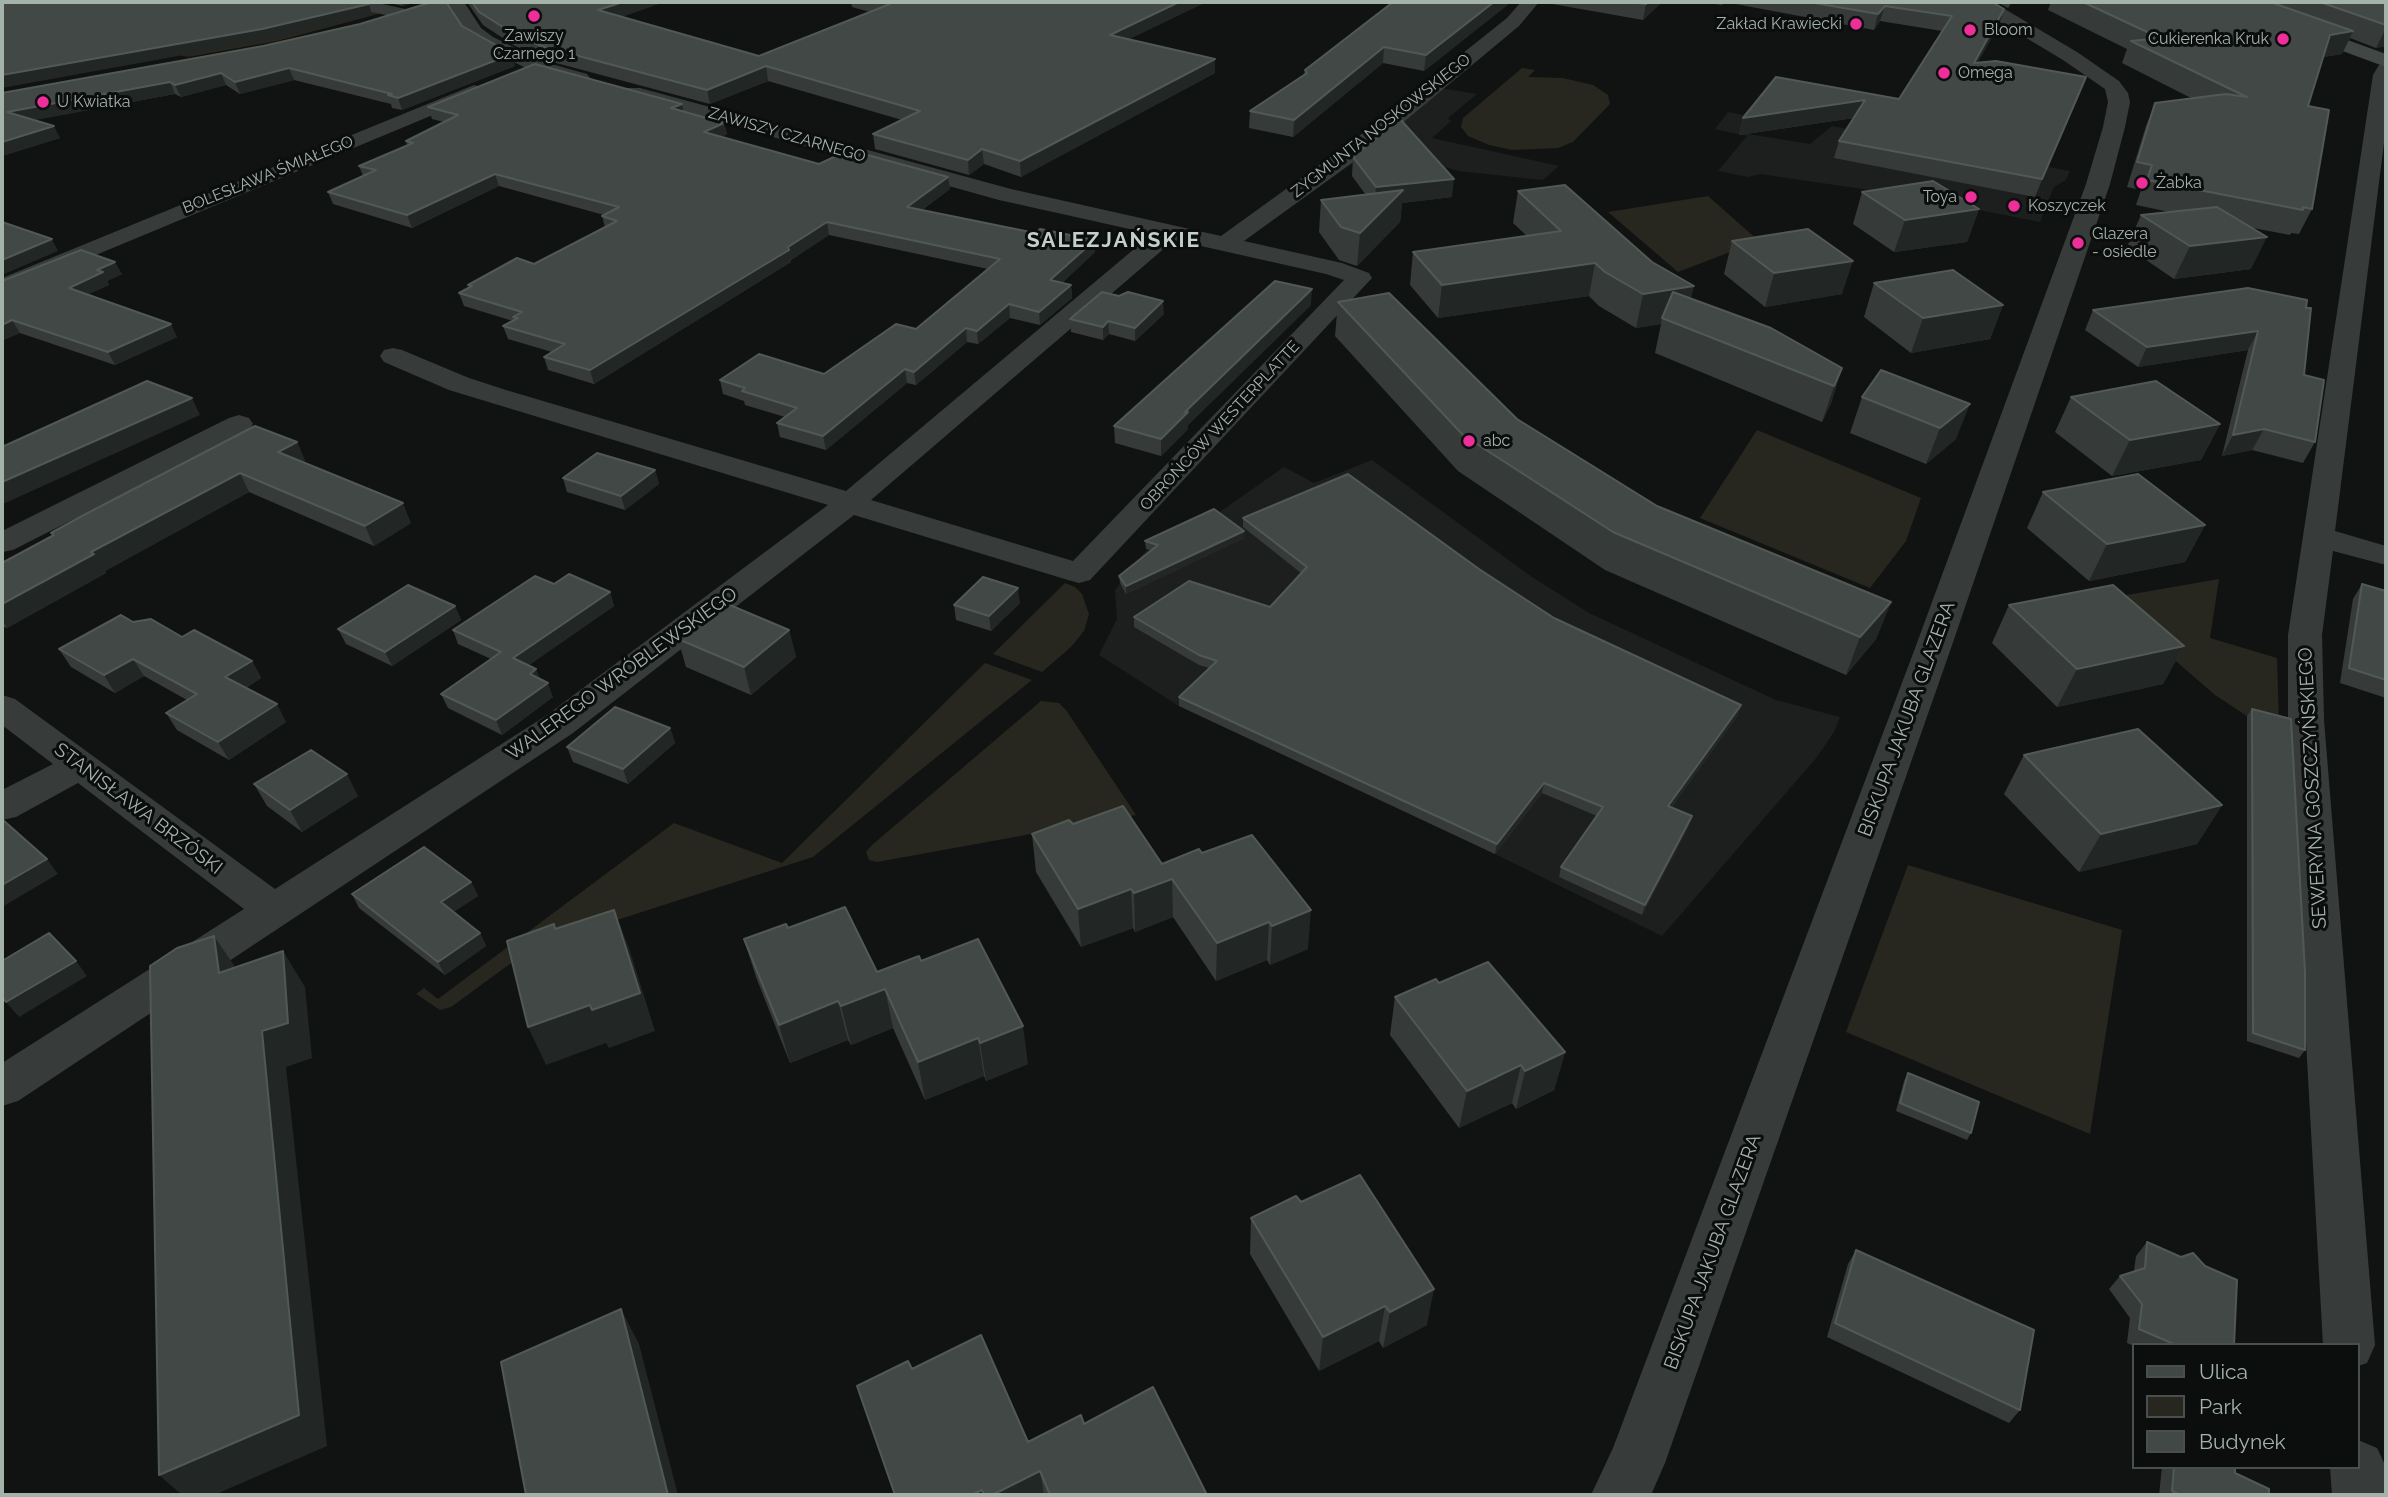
<!DOCTYPE html>
<html>
<head>
<meta charset="utf-8">
<style>
  body { margin:0 }
  #map { position:relative; width:2388px; height:1497px; overflow:hidden; background:#111312; font-family:Raleway,sans-serif }
  canvas { display:block }
  .frame { position:absolute; inset:0; border:4px solid #a3b3aa; pointer-events:none }
  .legend { position:absolute; left:2132px; top:1343px; width:228px; height:126px; box-sizing:border-box; background:#0c0d0d; border:2px solid #484f4c; margin:0; padding:9px 12px; list-style:none; font-size:21px; color:#a3b3aa }
  .legend li { display:flex; align-items:center; gap:14px; height:35px }
  .legend b { width:35px; border:2px solid #484f4c }
</style>
</head>
<body>
<div id="map">
<canvas width="2388" height="1497"></canvas>
<div class="frame"></div>
<ul class="legend">
<li><b style="height:9px;background:#404744"></b>Ulica</li>
<li><b style="height:19px;background:#27271f"></b>Park</li>
<li><b style="height:19px;background:#424846"></b>Budynek</li>
</ul>
</div>
<script>
const c = document.querySelector('canvas').getContext('2d');
c.lineJoin = 'round';
function paint(path, color) { c.fillStyle = color; c.fill(path, 'evenodd'); }
const toPath = rows => new Path2D(rows.map(r => 'M' + r).join(''));
function strokePath(path, color, width, dash) { c.strokeStyle = color; c.lineWidth = width; c.lineCap = dash ? 'butt' : 'round'; c.setLineDash(dash || []); c.stroke(path); }
function write(font, color, halo, rows, align = 'center') {
  c.font = font + ' Raleway,sans-serif'; c.lineWidth = 6; c.setLineDash([]); c.textBaseline = 'middle'; c.strokeStyle = halo; c.fillStyle = color; for (const [text, x, y, turn = 0] of rows) {
    c.save(); c.translate(x, y); c.rotate((+turn || 0) * Math.PI / 180); c.textAlign = isNaN(turn) ? turn : align; if (halo) c.strokeText(text, 0, 0); c.fillText(text, 0, 0); c.restore();
  }
}
const built = toPath([
  [1434,87,1477,94,1448,118,1451,121,1432,138,1559,166,1543,180,1532,179,1459,171,1362,145],
  [1748,110,1769,114,1748,134,1810,144,1832,126,2070,171,2066,180,2054,187,2040,222,1903,195,1760,174,1748,177,1718,171,1747,136,1715,129,1728,112,1743,115],
  [1372,460,1532,577,1589,613,1776,700,1840,717,1834,732,1817,757,1662,936,1495,854,1179,706,1099,655,1117,619,1115,590,1152,543,1214,516,1284,467,1314,483]
]);
const green = toPath([
  [314,2,382,13,277,41,188,57,174,54],
  [1522,68,1535,70,1528,77,1563,78,1593,85,1608,95,1610,104,1573,142,1558,148,1512,150,1489,145,1468,136,1461,127,1463,118],
  [1708,196,1759,241,1678,272,1608,212],
  [1757,430,1921,498,1906,541,1870,588,1700,518],
  [2219,579,2210,638,2277,658,2279,725,2247,716,2215,695,2104,599],
  [1065,583,1075,587,1082,594,1089,614,1084,631,1071,647,1042,672,993,654],
  [985,663,1032,680,813,857,617,920,525,953,451,1007,440,1010,416,994,424,988,438,999,674,823,782,863],
  [1041,701,1059,703,1066,710,1136,815,877,862,869,860,866,852,872,845],
  [1908,865,2122,930,2090,1134,1846,1032]
]);
const minor = toPath([
  [341,2,373,2,410,10,413,14,404,19,344,6,341,2],
  [445,2,464,2,481,28,493,37,544,62,587,74,590,78,580,84,530,70,479,45,467,35,445,2],
  [1521,2,1539,2,1519,26,1370,150,1244,241,1342,263,1369,273,1372,278,1090,580,1079,583,1068,580,854,515,573,733,18,1101,2,1106,2,1063,244,909,78,783,16,817,2,820,2,790,53,764,2,725,2,695,15,699,275,889,547,715,828,505,449,390,384,362,380,356,384,350,393,348,402,350,469,378,506,390,846,491,1152,234,999,200,626,96,623,92,626,88,640,88,1011,189,1221,236,1354,140,1507,18,1521,2],
  [1174,240,1326,274,1344,280,1073,561,871,500,1174,240],
  [2386,63,2386,127,2335,531,2386,546,2386,565,2333,551,2322,635,2324,720,2375,1345,2367,1363,2358,1366,2358,1345,2323,1345,2288,720,2288,635,2373,75,2379,65,2386,63],
  [474,85,481,87,484,91,481,95,2,294,2,278,474,85],
  [239,415,249,418,253,424,249,430,13,550,2,552,2,531,229,418,239,415],
  [2358,1440,2377,1448,2386,1467,2386,1495,2332,1495,2330,1467,2358,1467,2358,1440]
]);
const tertiary = toPath([
  [1971,2,1993,2,2077,52,2119,81,2128,93,2130,102,2125,127,2110,184,1950,651,1665,1463,1651,1495,1591,1495,1613,1448,1914,651,2086,184,2103,127,2108,102,2105,89,2063,60,1973,6,1971,2]
]);
const secondary = toPath([
  [2218,2,2244,2,2386,54,2386,67,2220,6,2218,2]
]);
const wall = toPath([
  [384,2,416,2,403,6],
  [467,2,664,2,621,17,759,56,870,12,852,7,851,2,1206,2,1129,39,1215,73,1021,177,984,164,969,175,875,149,873,134,902,120,768,81,710,104,545,60,515,46,483,25],
  [1393,2,1511,2,1424,71,1383,63,1293,137,1249,128,1250,111,1304,75,1305,70],
  [1541,2,1662,2,1643,20],
  [1700,2,1992,2,1999,25,1977,63,2080,93,2035,197,1834,158,1839,141,1854,118,1739,135,1743,118,1899,99,1942,31,1880,21,1874,30,1725,2,1722,5],
  [1997,2,2012,2,2008,8],
  [2051,2,2386,2,2386,46,2376,48,2350,38,2342,54,2323,57,2308,106,2312,209,2299,234,2291,233,2290,235,2253,228,2251,269,2174,279,2127,247,2141,215,2170,212,2136,205,2141,190,2127,187,2146,126,2155,103,2191,98,2122,63,2127,49,2048,10],
  [462,26,515,66,402,110,392,108,391,104,294,80,240,94,226,85,181,97,175,94,34,120,60,138,2,156,2,93],
  [428,107,683,112,724,123,727,134,721,137,819,164,948,177,950,189,922,210,1035,233,1095,240,1095,252,1062,283,1071,285,1072,298,1040,325,1010,318,978,344,967,342,916,385,907,383,826,450,780,437,777,423,785,417,745,405,744,401,723,394,720,380,824,374,916,329,988,269,829,235,791,260,791,262,594,384,548,370,544,357,552,352,508,339,503,326,513,321,464,306,459,293,469,287,468,285,534,264,605,227,602,216,604,215,499,186,412,228,333,204,328,192,363,176,359,166,407,145,406,141,444,122,432,119],
  [1353,157,1452,197,1402,203,1400,222,1357,266,1339,260,1319,232,1321,200,1366,195,1352,176],
  [1518,191,1691,298,1842,368,1831,403,1822,422,1655,353,1661,324,1636,328,1599,306,1589,296,1438,318,1410,285,1413,252,1527,236,1513,223],
  [1862,192,1979,209,1967,242,1894,252,1853,224],
  [1732,241,1842,294,1765,307,1724,274],
  [122,274,107,281,109,285,88,294,177,337,115,365,20,333,2,340,2,281],
  [1874,283,2003,305,1990,339,1911,353,1864,317],
  [2248,288,2304,375,2315,442,2303,463,2252,450,2222,456,2248,350,2138,367,2085,330,2093,310],
  [1338,302,1517,419,1657,506,1891,602,1876,639,1846,675,1605,570,1458,471,1335,336],
  [1311,305,1188,425,1188,429,1161,456,1115,443,1114,426],
  [1164,314,1135,341,1109,334,1103,340,1071,332,1070,319],
  [1881,370,1956,439,1926,464,1850,433,1862,397],
  [2071,397,2220,424,2201,460,2112,476,2055,432],
  [297,442,305,461,303,462,411,523,374,546,249,492,105,571,106,573,7,628,2,626,2,563,53,536,51,533],
  [655,470,659,484,625,510,567,492,563,478],
  [2043,492,2205,525,2185,562,2089,581,2027,528],
  [1243,518,1479,569,1554,618,1741,705,1738,715,1671,808,1692,816,1689,826,1642,915,1559,877,1561,867,1597,816,1542,793,1495,854,1179,706,1179,697,1209,668,1199,665,1134,627,1134,617,1270,607,1301,573,1243,527],
  [1244,538,1126,594,1120,583,1119,576,1151,550,1146,549,1145,541],
  [554,584,610,592,614,606,529,665,553,697,502,735,448,708,441,694,491,659,458,644,453,630],
  [2362,584,2386,591,2386,698,2340,683,2353,599],
  [1020,603,991,631,956,620,954,605],
  [2009,605,2184,646,2163,684,2057,707,1992,643],
  [455,606,461,620,392,666,346,644,338,629],
  [133,622,252,661,261,678,246,688,286,722,229,760,177,730,166,713,187,700,144,676,115,693,71,667,59,649],
  [789,630,796,657,751,695,686,667,678,639],
  [2252,709,2305,1050,2299,1058,2247,1041,2247,716],
  [670,728,675,743,628,784,573,762,567,747],
  [2024,755,2222,805,2197,844,2079,872,2004,794],
  [254,784,358,796,302,832,267,806],
  [1073,824,1162,864,1202,853,1308,949,1270,965,1267,960,1216,981,1173,917,1135,932,1133,928,1081,947,1036,872,1032,834],
  [471,882,478,896,453,912,480,933,486,946,445,975,359,908,352,894],
  [788,928,877,972,921,961,1028,1064,986,1081,984,1076,925,1100,893,1028,851,1045,848,1040,790,1063,756,977,744,939],
  [1439,983,1565,1052,1554,1090,1516,1109,1512,1103,1459,1128,1390,1035,1395,997],
  [1908,1073,1971,1133,1967,1140,1896,1111,1904,1081],
  [1301,1202,1427,1325,1383,1348,1379,1341,1319,1371,1250,1254,1251,1218],
  [2147,1242,2234,1345,2134,1345,2134,1346,2127,1343,2130,1318,2109,1289,2120,1276,2134,1271,2136,1256],
  [1856,1250,2020,1410,2009,1423,1827,1337,1848,1264],
  [912,1369,1028,1442,1084,1424,1207,1495,894,1495],
  [2162,1467,2235,1467,2235,1473,2269,1495,2159,1495]
]);
const shadedWall = toPath([
  [401,2,416,2,403,6],
  [623,2,664,2,601,24,598,10],
  [1179,2,1206,2,1111,48,1110,35],
  [1494,2,1511,2,1424,71,1426,55],
  [1648,2,1662,2,1643,20,1646,4],
  [369,4,372,15,266,40,2,88,2,75],
  [1885,6,1880,21,1874,30,1878,14],
  [2004,9,1999,25,1968,80,1974,63],
  [2386,28,2386,46,2376,48],
  [2353,31,2342,54,2319,58,2330,35],
  [1384,47,1383,63,1293,137,1294,120],
  [512,54,515,66,402,110,398,98],
  [1215,59,1215,73,1021,177,1020,161],
  [766,66,768,81,710,104,707,90],
  [289,68,294,80,240,94,235,82],
  [221,73,226,85,181,97,175,85],
  [2086,77,2080,93,2035,197,2042,179],
  [170,82,175,94,13,124,7,112],
  [1865,100,1860,117,1739,135,1743,118],
  [682,104,684,115,671,108],
  [724,123,727,134,707,144,704,132],
  [54,126,60,138,2,156,2,142],
  [982,149,984,164,969,175,968,160],
  [495,174,499,186,412,228,407,215],
  [948,177,950,189,909,219,907,207],
  [1454,179,1452,197,1402,203,1400,222,1357,266,1360,233,1374,206,1376,187],
  [1979,209,1967,242,1894,252,1905,220],
  [827,222,829,235,791,260,788,247],
  [2267,237,2251,269,2174,279,2190,246],
  [52,239,58,251,2,275,2,260],
  [1095,240,1095,252,1051,293,1050,280],
  [789,250,791,262,594,384,590,370],
  [1853,261,1842,294,1765,307,1774,273],
  [115,262,122,274,107,281,109,285,76,300,69,288,97,270],
  [1595,263,1589,296,1438,318,1442,285],
  [1071,285,1072,298,1040,325,1039,312],
  [1694,286,1686,320,1662,318,1661,324,1636,328,1643,294],
  [1312,289,1311,305,1188,425,1188,429,1161,456,1161,439,1185,412],
  [1163,301,1164,314,1135,341,1135,328],
  [1009,304,1010,318,978,344,977,331],
  [2003,305,1990,339,1911,353,1923,318],
  [12,320,20,333,2,341,2,325],
  [1108,321,1109,334,1103,340,1103,327],
  [171,324,177,337,115,365,108,352],
  [966,328,967,342,916,385,914,372],
  [2258,331,2248,350,2138,367,2147,347],
  [1842,368,1831,403,1822,422,1834,386],
  [905,369,907,383,826,450,823,436],
  [192,398,200,415,3,504,2,502,2,482],
  [1970,404,1956,439,1926,464,1940,428],
  [2220,424,2201,460,2112,476,2130,440],
  [2264,429,2252,450,2222,456,2233,435],
  [297,442,305,461,287,471,278,452],
  [655,470,659,484,625,510,621,496],
  [240,473,249,492,105,571,106,573,7,628,2,620,2,604,91,552],
  [403,503,411,523,374,546,365,526],
  [2205,525,2185,562,2089,581,2107,544],
  [1244,531,1244,538,1126,594,1126,586],
  [1018,588,1020,603,991,631,989,616],
  [610,592,614,606,519,672,513,658],
  [1891,602,1876,639,1846,675,1860,637],
  [455,606,461,620,392,666,385,652],
  [789,630,796,657,751,695,744,667],
  [2184,646,2163,684,2057,707,2077,669],
  [133,659,144,676,115,693,104,675],
  [252,661,261,678,235,695,225,677],
  [536,669,542,683,530,674],
  [548,683,553,697,502,735,496,720],
  [277,704,286,722,229,760,218,742],
  [1741,705,1738,715,1665,816,1668,806],
  [670,728,675,743,628,784,623,769],
  [347,774,358,796,302,832,290,810],
  [1544,783,1542,793,1495,854,1497,844],
  [2222,805,2197,844,2079,872,2101,834],
  [1692,816,1689,826,1642,915,1645,905],
  [47,859,58,874,2,907,2,885],
  [1172,879,1173,917,1135,932,1134,893],
  [471,882,478,896,448,915,441,902],
  [1131,889,1133,928,1081,947,1078,909],
  [614,910,629,948,655,1031,609,1048,606,1043,546,1065,528,1027],
  [1311,910,1308,949,1270,965,1272,926],
  [1269,922,1267,960,1216,981,1217,943],
  [480,933,486,946,445,975,438,962],
  [214,936,238,971,219,973],
  [283,951,305,987,312,1058,286,1067,327,1446,214,1495,182,1495,159,1475,262,1031],
  [76,961,87,976,19,1017,6,1002],
  [885,989,893,1028,851,1045,841,1006],
  [838,1001,848,1040,790,1063,779,1025],
  [1023,1026,1028,1064,986,1081,980,1043],
  [978,1038,984,1076,925,1100,918,1062],
  [1565,1052,1554,1090,1516,1109,1525,1071],
  [1521,1065,1512,1103,1459,1128,1467,1091],
  [1434,1289,1427,1325,1383,1348,1390,1312],
  [1385,1306,1379,1341,1319,1371,1323,1337],
  [621,1309,639,1344,678,1495,668,1495],
  [1040,1471,1044,1495,992,1495],
  [982,1490,983,1495,971,1495]
]);
const building = toPath([
  [2,2,359,2,369,4,262,29,2,75,2,2],
  [432,2,446,2,462,26,512,54,398,98,388,95,392,94,289,68,235,82,221,73,175,85,170,82,7,112,54,126,2,142,2,93,263,46,360,24,432,2],
  [472,2,623,2,598,10,759,56,890,4,881,2,1179,2,1110,35,1215,59,1020,161,982,149,968,160,873,134,920,111,766,66,707,90,541,46,511,32,479,12,472,2],
  [1393,2,1494,2,1426,55,1384,47,1294,120,1250,111,1307,73,1305,70,1393,2],
  [1630,2,1648,2,1646,4,1630,2],
  [1809,2,1992,2,2004,9,1974,63,1996,61,2086,77,2042,179,1839,141,1865,100,1743,118,1776,77,1899,99,1952,16,1885,6,1878,14,1809,2],
  [2083,2,2270,2,2353,31,2330,35,2308,106,2329,110,2312,209,2303,207,2303,210,2147,180,2152,165,2137,162,2155,103,2226,94,2247,97,2131,41,2160,38,2083,2],
  [2320,2,2386,2,2386,25,2320,2],
  [535,64,682,104,671,108,724,123,704,132,819,164,849,150,948,177,907,207,1035,233,1040,229,1095,240,1050,280,1071,285,1039,312,1009,304,977,331,966,328,914,372,905,369,823,436,777,423,797,408,742,391,745,388,720,380,759,354,824,374,896,324,916,329,1000,259,827,222,788,247,789,250,590,370,544,357,565,344,503,326,518,318,513,317,522,312,459,293,472,286,468,285,517,258,534,264,617,221,602,216,619,207,495,174,407,215,328,192,376,170,359,166,413,143,406,141,458,115,428,107,535,64],
  [1400,119,1454,179,1376,187,1353,157,1400,119],
  [1933,181,1979,209,1905,220,1862,192,1933,181],
  [1565,185,1652,262,1694,286,1643,294,1605,272,1595,263,1442,285,1413,252,1561,231,1518,191,1565,185],
  [1403,190,1360,233,1341,227,1321,200,1403,190],
  [2217,207,2267,237,2190,246,2141,215,2217,207],
  [2,222,52,239,2,260,2,222],
  [1808,229,1853,261,1774,273,1732,241,1808,229],
  [81,250,115,262,97,270,103,272,69,288,171,324,108,352,12,320,2,325,2,281,81,250],
  [1953,270,2003,305,1923,318,1874,283,1953,270],
  [1275,281,1312,289,1185,412,1188,412,1161,439,1114,426,1275,281],
  [2248,288,2307,300,2306,308,2311,308,2304,375,2324,380,2315,442,2264,429,2233,435,2258,331,2147,347,2093,310,2248,288],
  [1102,292,1119,296,1128,292,1163,301,1135,328,1108,321,1103,327,1070,319,1102,292],
  [1673,292,1771,328,1842,368,1834,386,1662,318,1673,292],
  [1389,293,1517,419,1657,506,1891,602,1860,637,1613,532,1463,435,1338,302,1389,293],
  [1881,370,1970,404,1940,428,1862,397,1881,370],
  [147,381,192,398,2,482,2,447,147,381],
  [2156,381,2220,424,2130,440,2071,397,2156,381],
  [255,426,297,442,278,452,403,503,365,526,240,473,91,552,94,554,2,604,2,563,54,535,51,533,80,517,255,426],
  [597,453,655,470,621,496,563,478,597,453],
  [1348,474,1479,569,1554,618,1741,705,1668,806,1692,816,1645,905,1561,867,1603,807,1544,783,1497,844,1179,697,1217,661,1199,655,1134,617,1189,581,1270,607,1307,567,1243,518,1348,474],
  [2138,474,2205,525,2107,544,2043,492,2138,474],
  [1214,509,1244,531,1126,586,1119,576,1158,545,1145,541,1214,509],
  [569,574,610,592,513,658,536,669,530,674,548,683,496,720,441,694,501,652,453,630,535,576,554,584,569,574],
  [983,577,1018,588,989,616,954,605,983,577],
  [2362,584,2386,591,2386,680,2349,668,2362,584],
  [408,585,455,606,385,652,338,629,408,585],
  [2113,585,2184,646,2077,669,2009,605,2113,585],
  [725,603,789,630,744,667,678,639,725,603],
  [121,615,133,622,151,619,182,637,194,630,252,661,225,677,277,704,218,742,166,713,197,694,133,659,104,675,59,649,121,615],
  [615,707,670,728,623,769,567,747,615,707],
  [2252,709,2291,719,2305,972,2305,1050,2253,1033,2252,709],
  [2138,729,2222,805,2101,834,2024,755,2138,729],
  [311,750,347,774,290,810,254,784,311,750],
  [1123,806,1162,864,1199,849,1202,853,1252,835,1311,910,1272,926,1269,922,1217,943,1172,879,1134,893,1131,889,1078,909,1032,834,1069,820,1073,824,1123,806],
  [2,820,3,820,47,859,2,885,2,820],
  [424,847,471,882,441,902,480,933,438,962,352,894,424,847],
  [845,907,877,972,919,956,921,961,978,939,1023,1026,980,1043,978,1038,918,1062,885,989,841,1006,838,1001,779,1025,744,939,786,924,788,928,845,907],
  [614,910,640,993,592,1010,590,1005,528,1027,507,941,554,924,555,929,614,910],
  [49,933,76,961,6,1002,2,997,2,961,49,933],
  [214,936,219,973,283,951,288,1023,262,1031,299,1415,159,1475,150,966,177,948,214,936],
  [1488,962,1565,1052,1525,1071,1521,1065,1467,1091,1395,997,1436,979,1439,983,1488,962],
  [1908,1073,1979,1102,1971,1133,1900,1103,1908,1073],
  [1360,1175,1434,1289,1390,1312,1385,1306,1323,1337,1251,1218,1296,1196,1301,1202,1360,1175],
  [2147,1242,2181,1257,2193,1253,2205,1266,2237,1280,2234,1345,2176,1345,2139,1329,2142,1304,2120,1276,2145,1268,2147,1242],
  [1856,1250,2034,1330,2020,1410,1835,1323,1856,1250],
  [621,1309,668,1495,526,1495,501,1362,621,1309],
  [981,1335,1028,1442,1081,1415,1084,1424,1153,1387,1207,1495,1050,1495,1040,1471,992,1495,984,1495,982,1490,971,1495,895,1495,857,1386,908,1361,912,1369,981,1335],
  [2174,1467,2235,1467,2235,1473,2269,1489,2269,1495,2181,1495,2172,1491,2174,1467]
]);
const markers = [
  [534,16,7,"#ee2e9a"],
  [1856,24,7,"#ee2e9a"],
  [1970,30,7,"#ee2e9a"],
  [2283,39,7,"#ee2e9a"],
  [1944,73,7,"#ee2e9a"],
  [43,102,7,"#ee2e9a"],
  [2142,183,7,"#ee2e9a"],
  [1971,197,7,"#ee2e9a"],
  [2014,206,7,"#ee2e9a"],
  [2078,243,7,"#ee2e9a"],
  [1469,441,7,"#ee2e9a"]
];
const farPoinames = [
  ["Zakład Krawiecki",1842,24,"right"],
  ["Bloom",1984,30],
  ["Zawiszy",534,36,"center"],
  ["Czarnego 1",534,54,"center"],
  ["Cukierenka Kruk",2269,39,"right"],
  ["Omega",1958,73],
  ["U Kwiatka",57,102],
  ["Żabka",2156,183],
  ["Toya",1957,197,"right"],
  ["Koszyczek",2028,206],
  ["Glazera",2092,234],
  ["- osiedle",2092,252],
  ["abc",1483,441]
];
const farStreetnames = [
  ["ZYGMUNTA NOSKOWSKIEGO",1381,126,-38],
  ["ZAWISZY CZARNEGO",787,135,16],
  ["BOLESŁAWA ŚMIAŁEGO",268,175,-22],
  ["OBROŃCÓW WESTERPLATTE",1220,426,-47]
];
const streetNames = [
  ["WALEREGO WRÓBLEWSKIEGO",622,674,-36],
  ["BISKUPA JAKUBA GLAZERA",1907,719,-70],
  ["SEWERYNA GOSZCZYŃSKIEGO",2313,788,-93],
  ["STANISŁAWA BRZÓSKI",138,809,37],
  ["BISKUPA JAKUBA GLAZERA",1713,1252,-70]
];
const farDistrictnames = [
  ["SALEZJAŃSKIE",1114,241]
];
paint(built, '#1d1f1f');
paint(green, '#27271f');
paint(minor, '#373c3a');
paint(tertiary, '#373c3a');
paint(secondary, '#404744');
paint(wall, '#363b39');
paint(shadedWall, '#222625');
paint(building, '#424846');
strokePath(building, '#515955', 2);
for (const [x, y, r, color] of markers) { const dot = new Path2D(); dot.arc(x, y, r, 0, 2 * Math.PI); c.fillStyle = color; c.fill(dot); strokePath(dot, '#0c0d0d', 2.5); }
write('16px', '#a3b3aa', '#0c0d0d', farPoinames, 'left');
write('16px', '#a3b3aa', '#0c0d0d', farStreetnames);
write('19px', '#a3b3aa', '#0c0d0d', streetNames);
c.letterSpacing = '2px';
write('bold 21px', '#c3cfc9', '#0c0d0d', farDistrictnames);
c.letterSpacing = '0px';
</script>
</body>
</html>
